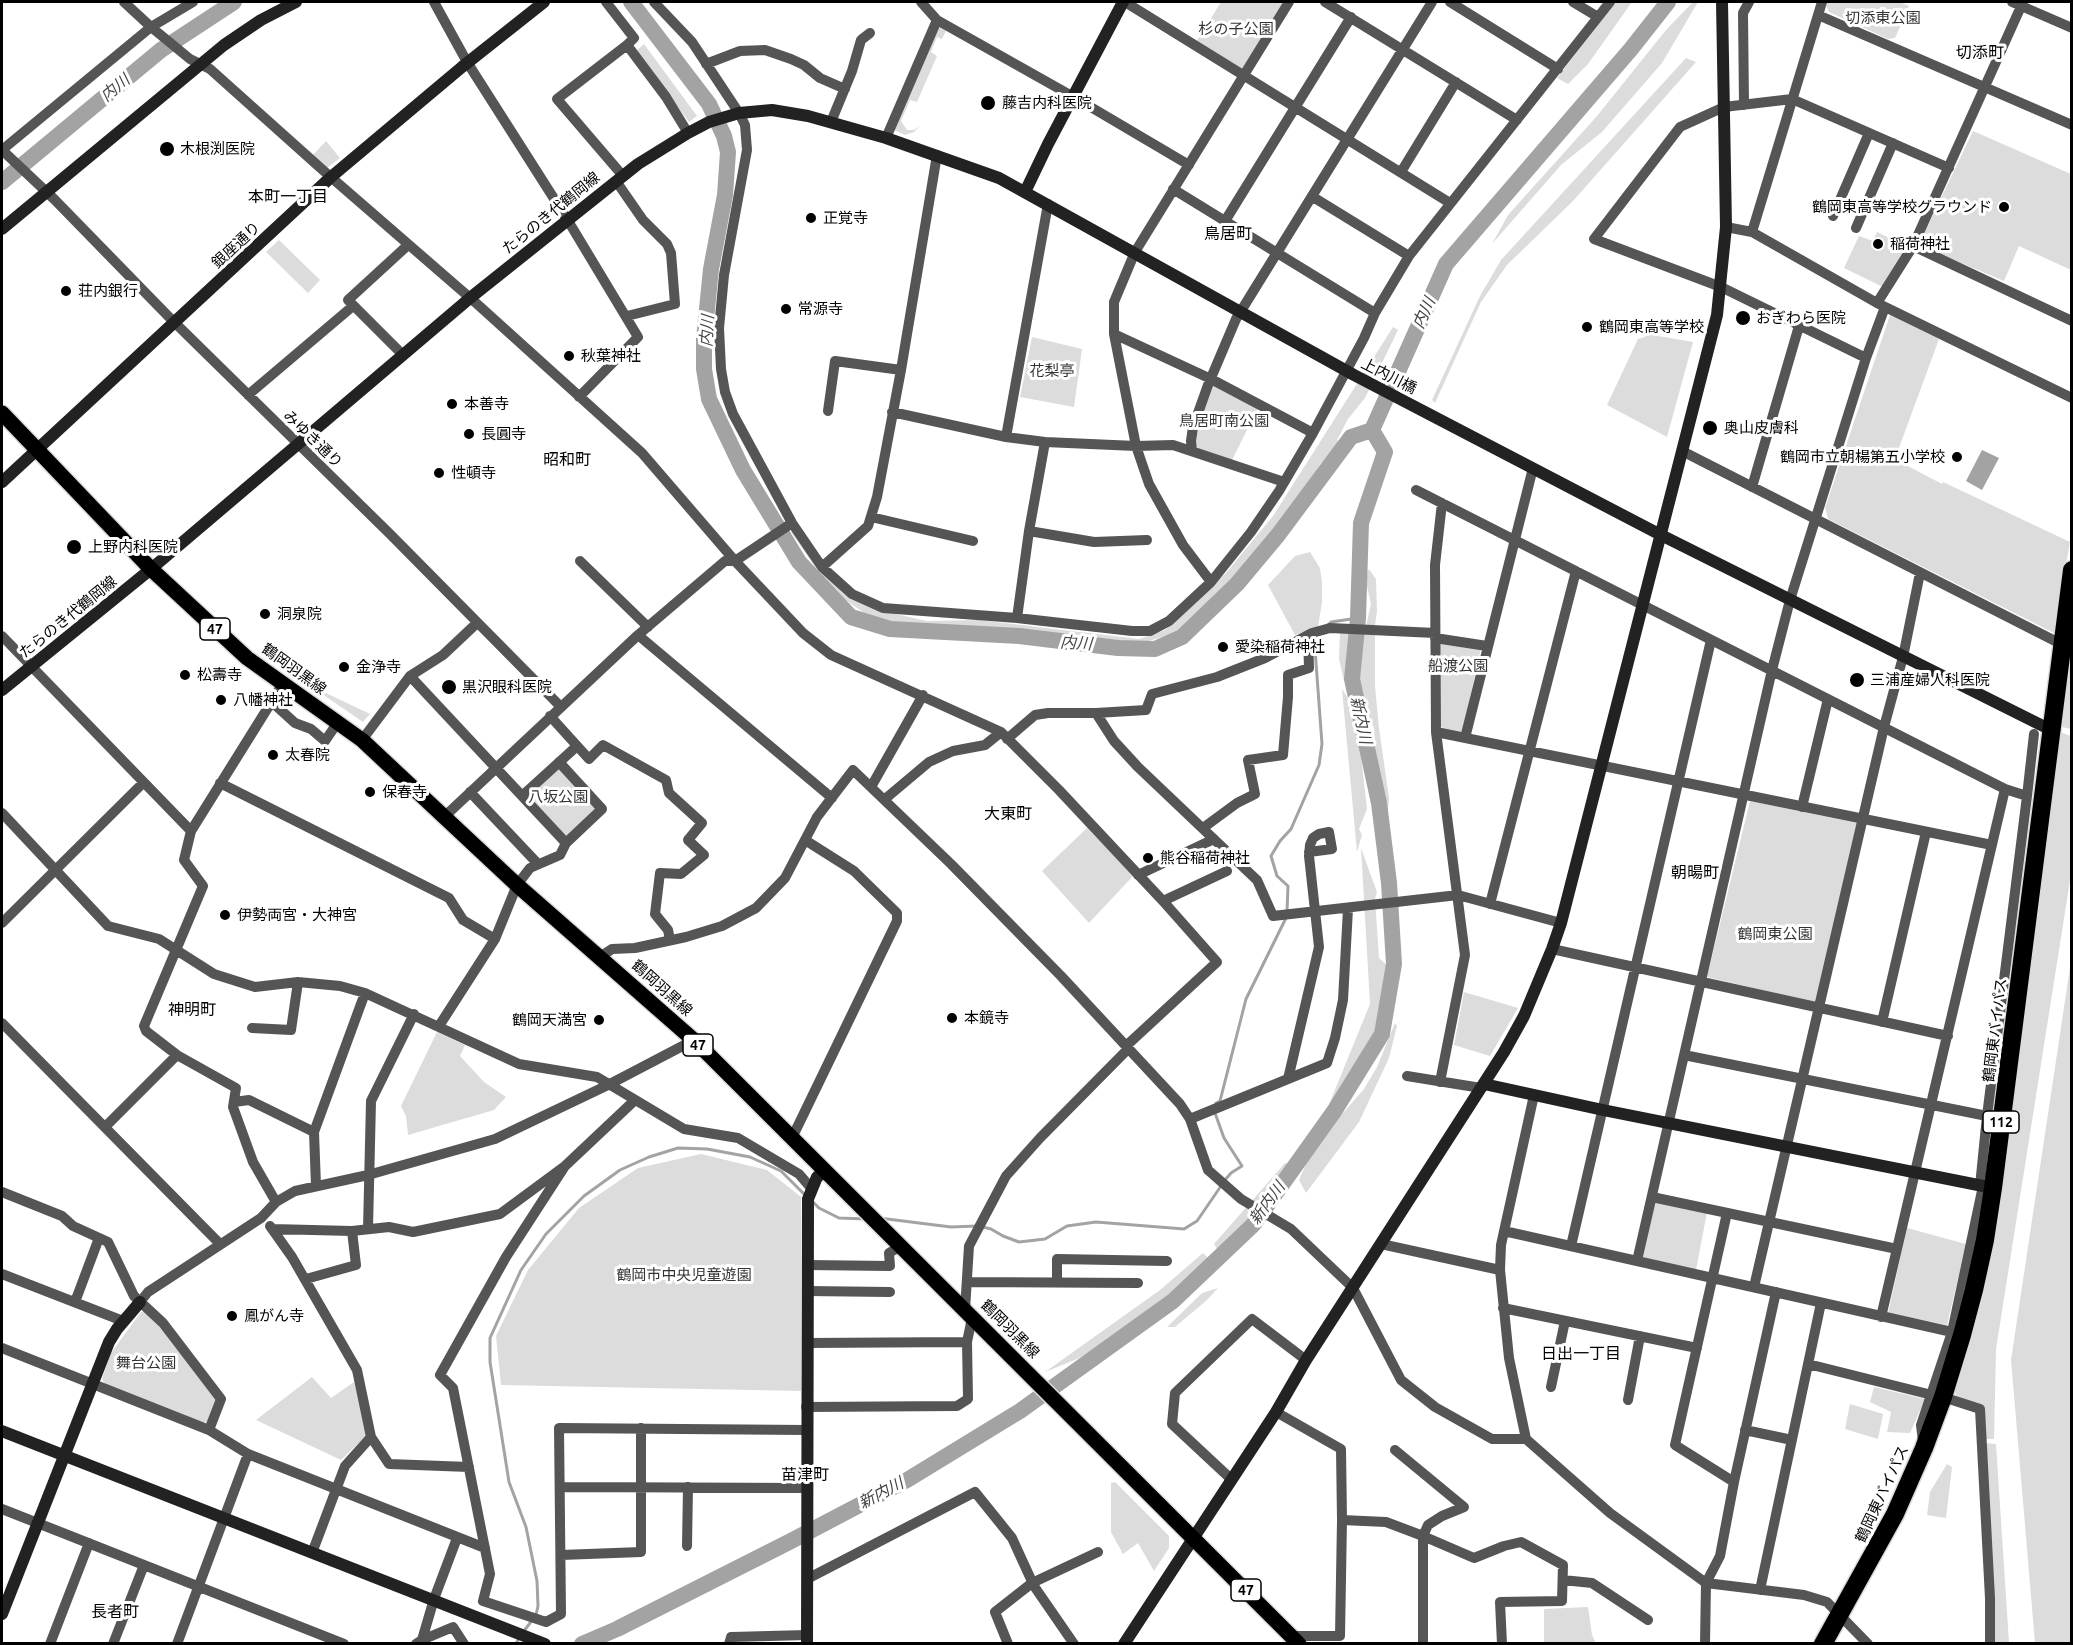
<!DOCTYPE html>
<html>
<head>
<meta charset="utf-8">
<style>
  body { margin:0 }
  #map { position:relative; width:2073px; height:1645px; overflow:hidden; background:#fff; font-family:Ubuntu,sans-serif }
  canvas { display:block }
  .frame { position:absolute; inset:0; border:3px solid #000; pointer-events:none }
</style>
</head>
<body>
<div id="map">
<canvas width="2073" height="1645"></canvas>
<div class="frame"></div>
</div>
<script>
const c = document.querySelector('canvas').getContext('2d');
c.lineJoin = 'round';
function paint(path, color) { c.fillStyle = color; c.fill(path, 'evenodd'); }
const toPath = rows => new Path2D(rows.map(r => 'M' + r).join(''));
function strokePath(path, color, width, dash) { c.strokeStyle = color; c.lineWidth = width; c.lineCap = dash ? 'butt' : 'round'; c.setLineDash(dash || []); c.stroke(path); }
function write(font, color, halo, rows, align = 'center') {
  c.font = font + ' Ubuntu,"Noto Sans JP",sans-serif'; c.lineWidth = 6; c.setLineDash([]); c.textBaseline = 'middle'; c.strokeStyle = halo; c.fillStyle = color; for (const [text, x, y, turn = 0] of rows) {
    c.save(); c.translate(x, y); c.rotate((+turn || 0) * Math.PI / 180); c.textAlign = isNaN(turn) ? turn : align; if (halo) c.strokeText(text, 0, 0); c.fillText(text, 0, 0); c.restore();
  }
}
const green = toPath([
  [1221,2,1286,2,1245,68,1239,69,1196,42],
  [1616,2,1632,2,1588,64,1568,84,1557,78],
  [1693,2,1698,2,1662,63,1602,132,1561,165,1492,244,1508,215,1597,116,1666,30],
  [1825,2,1900,2,1909,6,1895,38,1888,39,1829,12],
  [939,25,947,29,942,39,937,37,931,52,937,56,917,102,910,100,901,121,907,130,914,130,920,126,914,132,905,135,896,131,893,126],
  [644,44,697,116,689,122,636,51],
  [1686,58,1696,62,1573,201,1507,265,1481,302,1435,403,1432,400,1480,296,1501,260],
  [1973,131,2071,174,2071,270,2019,246,2004,281,1926,248,1921,240],
  [326,141,340,158,327,168,313,155],
  [1877,232,1908,247,1883,287,1844,268,1859,236,1873,241],
  [279,240,320,280,308,293,266,252],
  [1890,315,1939,339,1896,456,1904,459,1902,463,1942,484,1943,482,2070,542,2054,633,1828,519,1825,508],
  [1393,327,1398,330,1365,398,1348,419,1337,440,1339,444,1332,455,1321,463,1313,478,1265,541,1214,599,1182,629,1166,636,1145,642,1123,644,1026,631,909,626,876,621,844,599,824,580,791,532,794,530,828,578,882,611,927,621,979,620,1139,639,1165,630,1226,573,1273,516],
  [1647,334,1693,342,1667,437,1607,405,1638,339,1645,337],
  [1032,337,1082,349,1074,407,1020,397],
  [1212,383,1258,408,1232,460,1194,448,1194,438],
  [1310,552,1320,568,1322,582,1322,602,1318,627,1295,635,1268,585,1295,556],
  [1369,569,1376,579,1377,612,1375,625,1375,686,1379,728,1389,798,1387,823,1384,800,1377,778,1374,728,1361,698,1356,671,1371,604,1365,577],
  [1340,631,1349,633,1350,670,1344,681,1339,659],
  [1439,641,1481,648,1463,730,1459,734,1445,731,1439,724],
  [2071,644,2071,729,2058,726],
  [309,685,370,714,363,722],
  [1342,689,1351,703,1361,756,1367,809,1359,829,1362,835,1357,852],
  [2057,731,2071,736,2071,874,1996,1349,1994,1439,1986,1439,1983,1406,1956,1396,1954,1387],
  [558,766,599,809,566,838,525,796],
  [1750,801,1857,823,1817,1003,1707,977],
  [1087,828,1134,875,1089,923,1042,871],
  [1361,848,1377,892,1375,899,1379,958,1388,966,1380,1030,1353,1075,1328,1107,1370,1004],
  [2071,961,2071,1643,2035,1643,2011,1360],
  [1464,992,1518,1008,1490,1056,1454,1045],
  [1395,1023,1397,1026,1389,1058,1359,1122,1306,1193,1299,1180,1307,1162,1336,1121,1364,1089,1377,1067],
  [437,1032,465,1045,460,1056,484,1082,506,1097,494,1110,408,1135,406,1116,401,1106],
  [701,1154,767,1170,801,1197,801,1391,501,1385,496,1336,528,1270,579,1208,638,1168],
  [1285,1163,1291,1165,1280,1182,1244,1230,1219,1252,1214,1244],
  [1655,1202,1707,1212,1696,1270,1643,1259],
  [1907,1228,1966,1244,1947,1325,1888,1313],
  [1203,1253,1210,1260,1168,1301,1104,1344,1077,1359,1045,1372,1160,1290],
  [1218,1288,1207,1300,1175,1327,1167,1327,1202,1293],
  [145,1311,161,1325,216,1399,207,1422,202,1423,105,1384,102,1379,111,1353,141,1312],
  [312,1377,331,1398,354,1382,368,1434,341,1460,256,1420],
  [1874,1387,1925,1399,1910,1433,1887,1432,1891,1412,1870,1402],
  [1850,1404,1883,1414,1878,1439,1845,1429],
  [1983,1443,1996,1444,2009,1643,1991,1643],
  [1947,1464,1952,1467,1946,1518,1927,1515,1930,1492],
  [1115,1482,1169,1536,1169,1548,1154,1571,1138,1543,1123,1554,1111,1532,1111,1483],
  [1588,1607,1592,1635,1596,1643,1544,1643,1544,1609]
]);
const water = toPath([
  [1982,450,1999,458,1982,490,1966,481]
]);
const stream = toPath([
  [1328,625,1331,622,1358,618],
  [1287,911,1288,886,1277,876,1271,856,1280,841,1291,829,1319,765,1322,744,1315,649,1319,634],
  [1216,1103,1220,1101,1246,999,1286,918],
  [1215,1113,1224,1138,1242,1166,1231,1173,1225,1180],
  [812,1201,819,1208,839,1218,866,1219],
  [879,1218,951,1227,977,1226],
  [983,1227,991,1229,1003,1236,1019,1242,1045,1239,1067,1226,1096,1222,1184,1229,1197,1221,1221,1186],
  [524,1631,536,1615,538,1606,537,1581,526,1527,509,1482,490,1362,490,1338,521,1270,546,1234,584,1196,620,1170,649,1157,678,1148,707,1149,750,1157,781,1171,805,1195],
  [516,1644,520,1636]
]);
const river = toPath([
  [631,2,709,104,724,136,728,152,725,195,711,269,704,339,704,369,709,399,743,470,799,562,851,617,890,629,1019,636,1118,648,1155,649,1182,637,1237,584,1278,535,1351,437,1372,430,1446,264,1631,49,1668,2],
  [2,182,161,50,234,2],
  [582,1644,617,1629,791,1541,907,1480,1020,1411,1173,1301,1253,1225,1335,1110,1382,1034,1394,964,1389,883,1379,803,1352,679,1358,618,1361,523,1385,452,1372,430]
]);
const street = toPath([
  [124,2,151,27,190,59,210,69,325,172,476,303,642,453,735,561,803,633,831,655,1001,732,1059,790,1163,901,1217,962,1126,1046],
  [434,2,467,62,567,219,638,337,579,397],
  [606,2,634,38,627,45,666,97,688,133],
  [654,2,692,42,739,113,745,125,747,150,724,275,719,328,721,369,725,392,733,414,792,523,822,567,852,594,883,608,1017,618,1132,631,1150,631,1169,621,1211,582,1251,532,1279,491,1313,433,1364,338,1375,313,1409,256,1610,2],
  [921,2,937,20,1072,96,1189,165],
  [1125,2,1450,203],
  [1325,2,1517,120],
  [1450,2,1558,69],
  [1573,2,1598,17],
  [2012,2,2072,28],
  [1818,15,2072,125],
  [706,64,740,51,765,50,791,59,804,65,820,78,845,89],
  [1744,105,1743,13,1749,2],
  [831,122,852,71,861,40,870,33],
  [886,138,937,20],
  [2,150,54,199,169,317,391,535,561,707],
  [2,150,151,27,193,2],
  [1401,172,1456,82],
  [623,176,557,99,627,45],
  [616,181,643,220,667,244,671,253,675,304,627,316],
  [1173,189,1225,221,1351,17],
  [1313,197,1409,256],
  [1833,216,1869,133],
  [1225,221,1375,313],
  [1726,227,1752,232,1877,303,2072,398],
  [1856,228,1893,143],
  [1752,232,1822,2],
  [1913,246,2072,321],
  [1877,303,1913,246,2023,2],
  [1114,334,1211,379,1313,433],
  [403,355,348,300,408,245],
  [1866,358,1721,287,1594,239,1680,127,1724,107,1792,99,1949,168],
  [248,395,353,306],
  [828,411,835,361,901,370],
  [892,412,1006,437,1045,442,1136,446,1173,445,1284,482],
  [1006,437,1048,204],
  [1192,451,1191,441,1193,427,1208,385,1236,319,1432,2],
  [1682,451,2061,644],
  [1752,487,1799,326],
  [1416,490,2005,789,2027,796,1987,1116,1980,1186],
  [871,517,973,541],
  [1029,531,1094,542,1147,540],
  [580,561,648,627],
  [822,567,868,526,877,497,901,370,937,155],
  [1211,582,1183,545,1149,484,1136,446,1114,334,1114,302,1135,252,1289,2],
  [1017,618,1029,531,1045,442],
  [638,635,832,798],
  [2,636,191,831],
  [1435,638,1487,646],
  [410,676,566,843],
  [273,703,295,723,311,729,325,741,338,722],
  [1096,713,1114,741,1137,766,1257,880,1273,916,1458,895,1561,923],
  [550,716,589,759,603,745,666,780,669,793,702,823,688,840,704,855,681,874,660,873,655,914,668,930,670,940],
  [1436,732,1992,845],
  [1465,738,1533,468],
  [1007,739,1035,715,1048,713,1096,713,1146,710,1152,694,1217,677,1265,658,1312,633,1330,628,1435,633],
  [362,740,410,676,443,655,477,623],
  [220,783,449,898,463,920,495,939],
  [871,787,923,695],
  [470,792,538,864],
  [522,796,577,746],
  [2027,796,2034,734],
  [885,799,929,762,953,751,985,745,1001,732],
  [1802,807,1828,699],
  [2,813,108,926,159,939,214,974,255,987,298,982,340,986,365,993,519,1064,597,1077,684,1129,738,1138,799,1174,811,1188],
  [444,817,638,635,725,561,735,561,792,523],
  [1203,828,1237,803,1255,794,1248,760,1283,755,1288,697,1288,675,1309,668,1308,635],
  [1138,875,1214,839],
  [1163,901,1227,871],
  [1490,904,1576,571],
  [2,923,143,783],
  [1552,949,1948,1036],
  [600,957,612,949,635,948,686,937,722,926,756,908,785,878,817,817,853,770,951,864,1061,976,1180,1104,1190,1119,1208,1170,1241,1199,1291,1229,1353,1288,1401,1380,1435,1407,1492,1439,1526,1439],
  [1882,1022,1926,832],
  [2,1023,220,1244],
  [439,1026,495,939,517,885,530,868,560,855,566,843,602,809,559,762],
  [252,1028,291,1030,298,982],
  [1684,1055,1987,1116],
  [1407,1076,1481,1088],
  [1288,1079,1319,947,1309,856,1310,845,1313,838,1319,834,1329,832,1332,849,1309,852],
  [1440,1082,1465,955,1436,732,1435,565,1442,503],
  [1534,1095,1501,1245,1500,1270,1509,1358,1526,1439,1610,1513,1706,1583,1804,1595,1827,1602,1868,1644],
  [234,1102,249,1100,314,1132,365,993],
  [1190,1119,1327,1063,1335,1038,1343,1000,1348,909],
  [105,1127,177,1055],
  [314,1132,316,1186],
  [792,1138,897,921,897,913,854,871,805,840],
  [565,1166,506,1257,440,1375,453,1388,490,1574,483,1601,546,1622,561,1614,559,1428,806,1430],
  [2,1192,62,1216,73,1226,108,1242,134,1296,163,1323,221,1399,209,1430],
  [1652,1197,1897,1249],
  [276,1202,253,1162,233,1107,236,1088,177,1055,146,1031,144,1026,203,886,184,860,191,831,282,685],
  [1727,1213,1675,1445,1734,1482],
  [270,1226,292,1257,357,1370,371,1437,345,1466,312,1553],
  [272,1229,352,1231,389,1227,413,1232,500,1214,565,1166,635,1100],
  [368,1229,371,1101,414,1014],
  [1504,1231,1952,1332],
  [1381,1244,1500,1270],
  [1571,1246,1711,640],
  [1637,1261,1772,670,1790,600,1866,358,1885,307],
  [807,1265,890,1266,889,1253,901,1246],
  [2,1274,123,1321],
  [306,1279,356,1265,352,1231],
  [967,1282,1138,1283],
  [1057,1282,1057,1259,1167,1261],
  [1754,1287,1884,727,1903,657,1920,573],
  [807,1291,890,1292],
  [75,1302,99,1238],
  [140,1302,148,1292,261,1218,276,1202,295,1191,368,1175,495,1139,608,1085,694,1040],
  [1503,1308,1697,1348],
  [965,1310,969,1246,1006,1176,1040,1138,1128,1049],
  [1881,1317,2005,789],
  [807,1343,967,1342],
  [2,1348,209,1430,248,1454,485,1548],
  [1808,1364,1932,1395],
  [1551,1387,1565,1321],
  [1943,1397,1980,1409,1990,1598,1990,1644],
  [1628,1400,1640,1336],
  [806,1407,957,1406,968,1399,967,1342,972,1318],
  [1276,1412,1341,1449,1342,1520,1386,1522,1423,1536,1423,1644],
  [1745,1430,1792,1440],
  [371,1437,389,1464,469,1467],
  [1923,1442,1921,1425,1952,1332,1983,1186],
  [1395,1450,1464,1507,1442,1516,1428,1525,1423,1536,1474,1558,1504,1546,1521,1542,1563,1565,1562,1601,1500,1602,1502,1644],
  [1231,1479,1172,1424,1175,1393,1252,1319,1306,1360],
  [560,1487,807,1488],
  [2,1509,344,1644],
  [687,1546,688,1487],
  [561,1555,641,1552,641,1428],
  [807,1579,975,1492,1012,1538,1034,1586,1074,1644],
  [1563,1580,1592,1583,1648,1620],
  [1760,1590,1821,1303],
  [1292,1636,1340,1636,1342,1520],
  [422,1640,453,1627,464,1644],
  [50,1644,89,1543],
  [113,1644,144,1565],
  [177,1644,248,1454],
  [416,1644,422,1640,434,1599,457,1538],
  [729,1644,731,1637,807,1635],
  [1008,1644,995,1612,1032,1583,1098,1552],
  [1705,1644,1706,1583,1720,1556,1734,1482,1776,1292]
]);
const secondary = toPath([
  [1025,192,1048,144,1123,2],
  [2,229,224,45,261,20,296,2],
  [2,482,331,177,462,67,544,2],
  [2,690,151,569,470,298,638,164,688,133,709,122,739,113,772,110,808,116,886,138,999,178,1354,375,1659,534,2051,730],
  [1484,1084,1603,1110,1993,1188],
  [2,1431,545,1644],
  [2,1614,109,1342,117,1329,140,1302],
  [807,1644,808,1199,817,1177,826,1171],
  [1124,1644,1276,1412,1306,1360,1504,1052,1524,1016,1552,949,1561,923,1717,315,1726,227,1722,2]
]);
const primary = toPath([
  [2,413,151,569,247,658,362,740,517,885,697,1043,1299,1644]
]);
const highway = toPath([
  [1823,1644,1895,1514,1924,1448,1943,1397,1962,1335,1974,1290,1985,1240,1993,1188,2072,570]
]);
const markers = [
  [988,103,8,"#000"],
  [167,149,8,"#000"],
  [2004,207,6,"#000"],
  [811,218,6,"#000"],
  [1878,244,6,"#000"],
  [66,291,6,"#000"],
  [786,309,6,"#000"],
  [1743,318,8,"#000"],
  [1587,327,6,"#000"],
  [569,356,6,"#000"],
  [452,404,6,"#000"],
  [1710,428,8,"#000"],
  [469,434,6,"#000"],
  [1957,457,6,"#000"],
  [439,473,6,"#000"],
  [74,547,8,"#000"],
  [265,614,6,"#000"],
  [1223,647,6,"#000"],
  [344,667,6,"#000"],
  [185,675,6,"#000"],
  [1857,680,8,"#000"],
  [449,687,8,"#000"],
  [221,700,6,"#000"],
  [273,755,6,"#000"],
  [370,792,6,"#000"],
  [1148,858,6,"#000"],
  [225,915,6,"#000"],
  [952,1018,6,"#000"],
  [599,1020,6,"#000"],
  [232,1316,6,"#000"]
];
const shields = [
  [215,629,30],
  [698,1045,30],
  [2001,1122,36],
  [1246,1590,30]
];
const shieldNames = [
  ["47",215,629],
  ["47",698,1045],
  ["112",2001,1122],
  ["47",1246,1590]
];
const parkNames = [
  ["切添東公園",1883,18],
  ["杉の子公園",1236,29],
  ["花梨亭",1052,371],
  ["鳥居町南公園",1224,421],
  ["船渡公園",1458,666],
  ["八坂公園",558,797],
  ["鶴岡東公園",1775,934],
  ["鶴岡市中央児童遊園",684,1275],
  ["舞台公園",146,1363]
];
const poiNames = [
  ["藤吉内科医院",1002,103],
  ["木根渕医院",180,149],
  ["鶴岡東高等学校グラウンド",1992,207,"right"],
  ["正覚寺",823,218],
  ["稲荷神社",1890,244],
  ["荘内銀行",78,291],
  ["常源寺",798,309],
  ["おぎわら医院",1756,318],
  ["鶴岡東高等学校",1599,327],
  ["秋葉神社",581,356],
  ["本善寺",464,404],
  ["奥山皮膚科",1724,428],
  ["長圓寺",481,434],
  ["鶴岡市立朝楊第五小学校",1945,457,"right"],
  ["性頓寺",451,473],
  ["上野内科医院",88,547],
  ["洞泉院",277,614],
  ["愛染稲荷神社",1235,647],
  ["金浄寺",356,667],
  ["松壽寺",197,675],
  ["三浦産婦人科医院",1870,680],
  ["黒沢眼科医院",462,687],
  ["八幡神社",233,700],
  ["太春院",285,755],
  ["保春寺",382,792],
  ["熊谷稲荷神社",1160,858],
  ["伊勢両宮・大神宮",237,915],
  ["本鏡寺",964,1018],
  ["鶴岡天満宮",587,1020,"right"],
  ["鳳がん寺",244,1316]
];
const streetNames = [
  ["たらのき代鶴岡線",551,213,-39],
  ["銀座通り",236,245,-43],
  ["上内川橋",1389,376,27],
  ["みゆき通り",313,439,44],
  ["たらのき代鶴岡線",68,617,-39],
  ["鶴岡羽黒線",294,669,36],
  ["鶴岡羽黒線",662,988,42],
  ["鶴岡東バイパス",1995,1030,-83],
  ["鶴岡羽黒線",1010,1329,45],
  ["鶴岡東バイパス",1882,1494,-65]
];
const neighbourhoodNames = [
  ["切添町",1980,53],
  ["本町一丁目",288,197],
  ["鳥居町",1228,234],
  ["昭和町",567,460],
  ["大東町",1008,814],
  ["朝暘町",1695,873],
  ["神明町",192,1010],
  ["日出一丁目",1581,1354],
  ["苗津町",805,1475],
  ["長者町",115,1612]
];
const waterNames = [
  ["内川",115,88,-40],
  ["内川",1424,313,-66],
  ["内川",707,331,-86],
  ["内川",1076,643,4],
  ["新内川",1361,720,78],
  ["新内川",1267,1203,-54],
  ["新内川",881,1493,-28]
];
paint(green, '#dcdcdc');
paint(water, '#a3a3a3');
strokePath(stream, '#a3a3a3', 3);
strokePath(river, '#a3a3a3', 16);
strokePath(primary, '#dbdbdb', 18);
strokePath(highway, '#dbdbdb', 21);
strokePath(street, '#555', 10);
strokePath(secondary, '#222', 12);
strokePath(primary, '#000', 15);
strokePath(highway, '#000', 18);
for (const [x, y, r, color] of markers) { const dot = new Path2D(); dot.arc(x, y, r, 0, 2 * Math.PI); c.fillStyle = color; c.fill(dot); strokePath(dot, '#fff', 2); }
for (const [x, y, w] of shields) { const box = new Path2D(); box.roundRect(x - w / 2, y - 11, w, 22, 4.5); c.fillStyle = '#fff'; c.fill(box); strokePath(box, '#000', 1.5); }
write('bold 14px', '#000', null, shieldNames);
write('15px', '#333', '#fff', parkNames);
write('15px', '#000', '#fff', poiNames, 'left');
write('15px', '#000', '#fff', streetNames);
write('16px', '#000', '#fff', neighbourhoodNames);
write('italic 16px', '#444', '#fff', waterNames);
</script>
</body>
</html>
